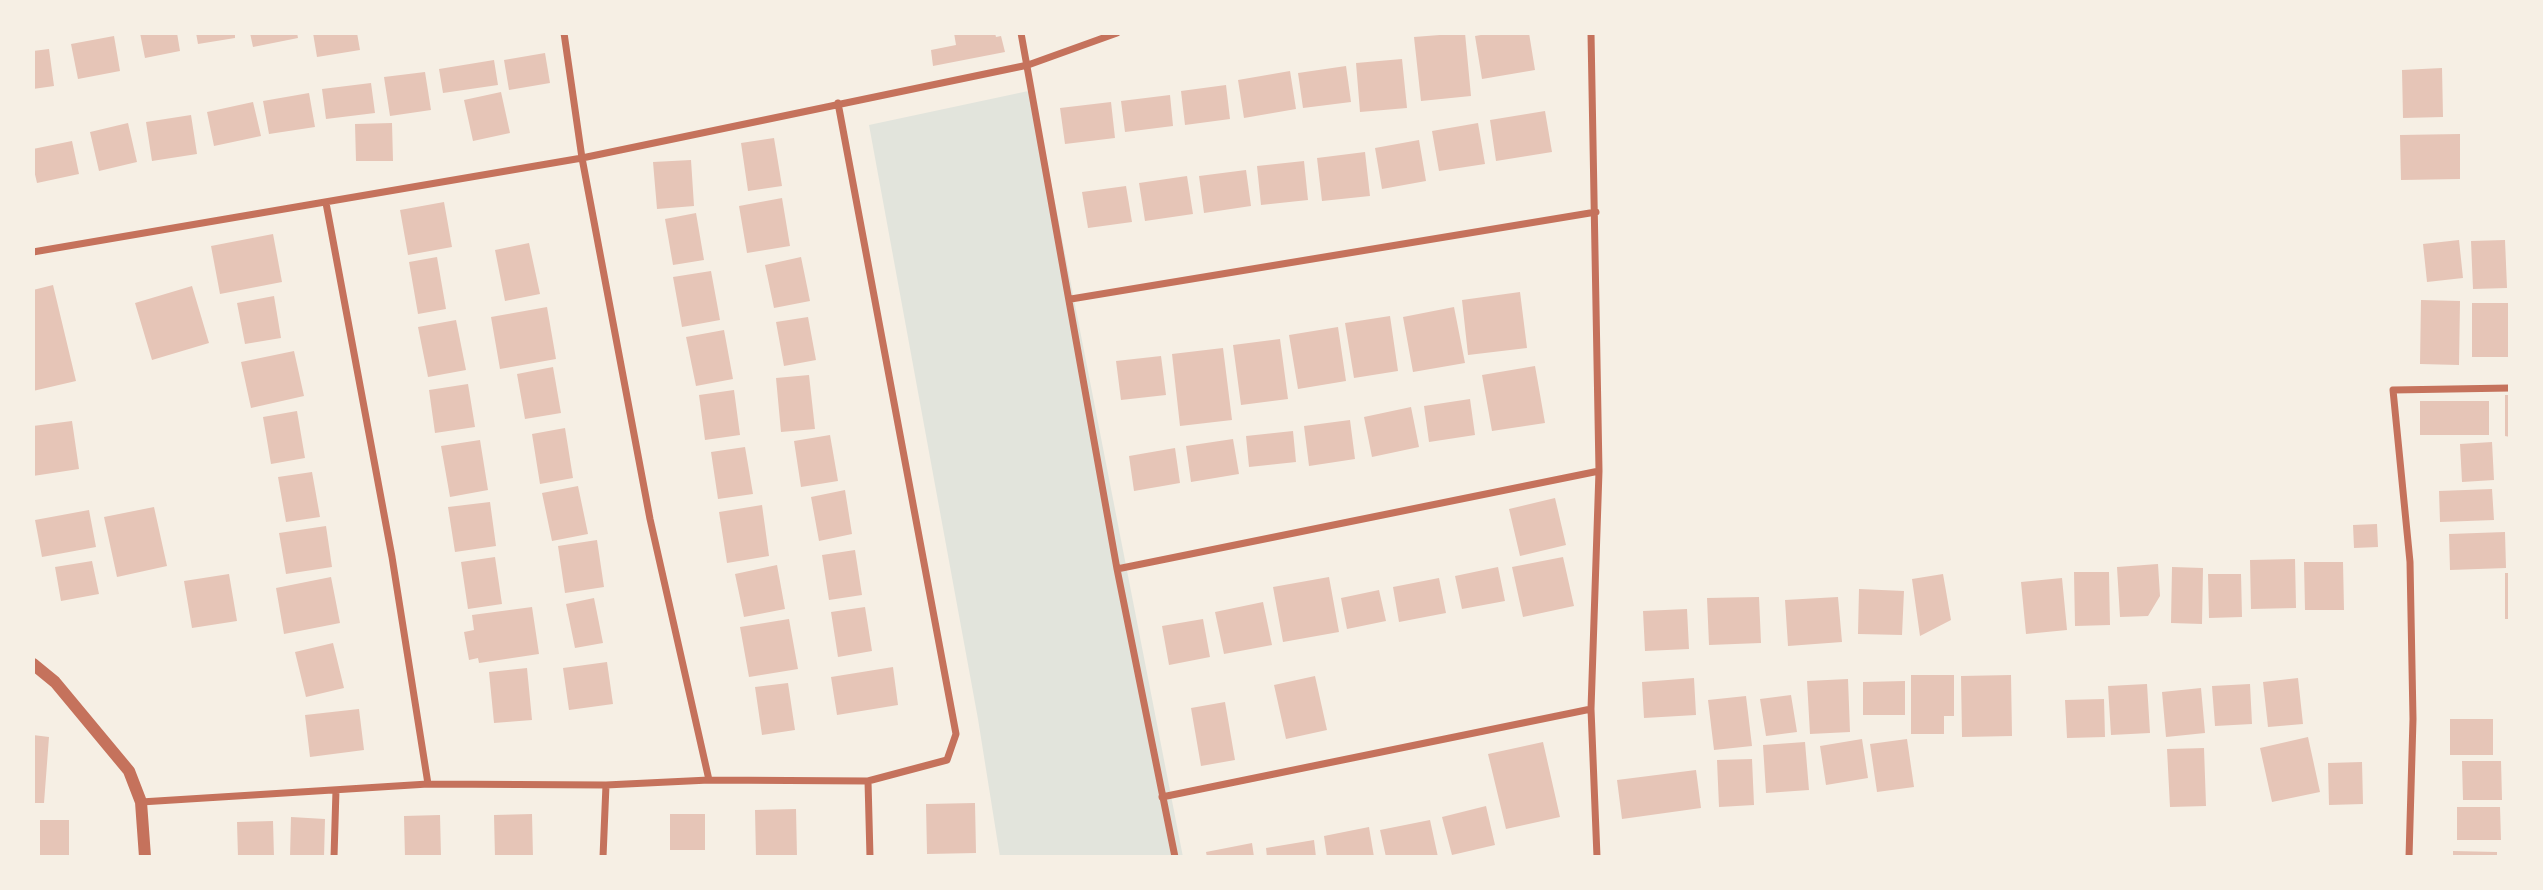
<!DOCTYPE html>
<html>
<head>
<meta charset="utf-8">
<style>
  body { margin:0 }
  #map { position:relative; width:2543px; height:890px; overflow:hidden; background:#f6efe4; font-family:"Noto Sans",sans-serif }
  canvas { display:block }
  .frame { position:absolute; inset:0; border:35px solid #f6efe4; pointer-events:none }
</style>
</head>
<body>
<div id="map">
<canvas width="2543" height="890"></canvas>
<div class="frame"></div>
</div>
<script>
const c = document.querySelector('canvas').getContext('2d');
c.lineJoin = 'round';
function paint(path, color) { c.fillStyle = color; c.fill(path, 'evenodd'); }
const toPath = rows => new Path2D(rows.map(r => 'M' + r).join(''));
function strokePath(path, color, width, dash) { c.strokeStyle = color; c.lineWidth = width; c.lineCap = dash ? 'butt' : 'round'; c.setLineDash(dash || []); c.stroke(path); }
const green = toPath([
  [1033,90,1183,857,1000,857,978,719,869,125]
]);
const building = toPath([
  [140,33,177,33,180,51,145,58],
  [196,33,235,33,235,38,198,44],
  [250,33,297,33,298,38,253,47],
  [313,33,357,33,360,50,317,57],
  [954,33,995,33,996,37,1001,36,1005,52,933,66,931,50,956,45],
  [1465,33,1471,96,1421,101,1414,37],
  [1492,33,1529,33,1535,70,1482,79,1475,36],
  [114,36,120,71,78,79,71,44],
  [49,49,54,86,33,89,33,51],
  [545,53,550,83,509,90,504,60],
  [1402,59,1407,108,1360,112,1356,63],
  [494,60,498,85,443,93,439,69],
  [1346,66,1351,102,1303,108,1298,73],
  [2442,68,2443,117,2403,118,2402,70],
  [1290,71,1296,109,1244,118,1238,80],
  [425,72,431,110,390,116,384,77],
  [371,83,375,113,326,119,322,89],
  [1226,85,1230,119,1185,125,1181,91],
  [501,92,510,133,473,141,464,100],
  [309,93,315,127,269,134,263,101],
  [1170,95,1173,126,1125,132,1121,101],
  [253,102,261,136,214,146,207,112],
  [1111,102,1115,138,1065,144,1060,108],
  [1545,111,1552,152,1496,161,1490,120],
  [191,115,197,154,152,161,146,122],
  [128,123,137,162,99,171,90,132],
  [392,123,393,161,356,161,355,124],
  [1478,123,1485,164,1439,171,1432,131],
  [2460,134,2460,179,2401,180,2400,135],
  [774,138,782,186,748,191,741,143],
  [1419,140,1426,181,1382,189,1375,148],
  [72,141,79,174,37,183,33,166,33,149],
  [1365,152,1370,196,1322,201,1317,158],
  [691,160,694,206,657,209,653,162],
  [1304,161,1308,200,1261,205,1257,166],
  [1246,170,1251,206,1204,213,1199,176],
  [1187,176,1193,214,1145,221,1139,183],
  [1126,186,1132,222,1088,228,1082,192],
  [782,198,790,246,747,253,739,206],
  [444,202,452,247,408,255,400,210],
  [696,213,704,260,673,265,665,219],
  [273,234,282,282,220,294,211,246],
  [2459,240,2463,278,2427,282,2423,244],
  [2505,240,2507,288,2473,289,2471,241],
  [529,243,540,294,505,301,495,250],
  [437,257,446,309,418,314,409,262],
  [801,257,810,301,774,308,765,265],
  [711,271,720,320,682,327,673,277],
  [53,285,76,381,33,391,33,290],
  [192,286,209,343,152,360,135,303],
  [1520,292,1527,348,1468,355,1462,300],
  [274,296,281,338,245,344,237,303],
  [2421,300,2460,301,2459,365,2420,364],
  [2472,303,2510,303,2510,357,2472,357],
  [547,307,556,359,500,369,491,317],
  [1454,307,1465,363,1413,372,1403,317],
  [1390,316,1398,371,1354,378,1345,323],
  [808,317,816,360,784,366,776,322],
  [456,320,466,370,428,377,418,327],
  [1338,327,1346,381,1298,389,1289,335],
  [724,330,733,379,696,386,686,337],
  [1280,339,1288,399,1241,405,1233,345],
  [1223,348,1232,420,1180,426,1172,354],
  [294,351,304,396,251,408,241,362],
  [1161,356,1166,395,1121,400,1116,361],
  [1535,366,1545,423,1492,431,1482,375],
  [553,367,561,413,525,419,517,374],
  [809,375,815,429,781,432,776,378],
  [468,384,475,427,435,433,429,390],
  [734,390,740,435,705,440,699,395],
  [2505,395,2510,395,2510,437,2505,436],
  [1470,399,1475,435,1429,442,1424,406],
  [2420,401,2489,401,2489,435,2420,435],
  [1411,407,1419,447,1372,457,1364,417],
  [297,411,305,458,271,464,263,417],
  [1350,420,1355,459,1309,466,1304,426],
  [72,421,79,469,33,476,33,426],
  [565,428,573,478,540,484,532,434],
  [1293,431,1296,462,1249,467,1246,436],
  [830,435,838,481,801,487,794,441],
  [1233,439,1239,474,1191,482,1186,446],
  [480,440,488,490,450,497,441,446],
  [2492,442,2494,480,2462,482,2460,444],
  [745,447,753,494,718,499,711,452],
  [1175,448,1180,483,1134,491,1129,456],
  [312,472,320,517,286,522,278,477],
  [578,486,588,534,552,541,542,493],
  [2492,489,2494,520,2440,522,2439,491],
  [845,490,852,534,819,541,811,497],
  [1555,498,1566,545,1520,556,1509,509],
  [490,502,496,546,455,552,448,507],
  [762,505,769,556,727,563,719,512],
  [154,507,167,566,117,577,104,517],
  [89,510,96,547,42,557,35,520],
  [2377,524,2378,547,2354,548,2353,525],
  [326,526,332,567,286,574,279,533],
  [2505,532,2506,568,2450,570,2449,534],
  [597,540,604,587,565,593,558,546],
  [855,550,862,595,829,600,822,555],
  [495,557,502,604,468,609,461,562],
  [1563,557,1574,606,1523,617,1512,567],
  [2295,559,2296,608,2251,609,2250,560],
  [92,561,99,594,61,601,55,567],
  [2304,562,2343,562,2344,610,2305,610],
  [2158,564,2160,596,2148,616,2120,617,2117,567],
  [777,565,785,609,744,617,735,574],
  [1498,567,1505,601,1462,609,1455,576],
  [2172,567,2203,568,2202,624,2171,623],
  [2074,572,2109,572,2110,625,2075,626],
  [2505,573,2510,573,2510,619,2505,619],
  [229,574,237,621,192,628,184,581],
  [1943,574,1951,620,1920,636,1912,579],
  [2208,574,2241,574,2242,617,2209,618],
  [331,577,340,623,284,634,276,588],
  [1329,577,1339,632,1283,642,1273,587],
  [1439,578,1446,613,1399,622,1393,587],
  [2062,578,2067,630,2026,634,2021,582],
  [1859,589,1904,591,1902,635,1858,634],
  [1379,590,1386,621,1347,629,1341,598],
  [1759,597,1761,643,1709,645,1707,598],
  [1838,597,1842,642,1788,646,1785,600],
  [594,598,603,643,575,648,566,604],
  [1263,602,1272,645,1224,654,1215,612],
  [532,607,539,654,479,663,478,658,469,660,464,632,474,630,472,615],
  [865,607,872,651,838,657,831,612],
  [1687,609,1689,649,1645,651,1643,611],
  [789,619,798,669,749,677,740,627],
  [1203,619,1210,657,1169,665,1162,626],
  [333,643,344,688,306,697,295,652],
  [607,662,613,704,569,710,563,668],
  [893,667,898,705,837,715,831,677],
  [527,668,532,720,494,723,489,672],
  [1911,675,1954,675,1954,716,1944,716,1944,734,1911,734],
  [2011,675,2012,736,1962,737,1961,676],
  [1315,676,1327,730,1286,739,1274,685],
  [1694,678,1696,715,1644,718,1642,682],
  [2298,678,2303,724,2268,727,2263,682],
  [1848,679,1850,732,1810,734,1807,681],
  [1905,681,1905,715,1863,715,1863,682],
  [788,683,795,730,762,735,755,687],
  [2147,684,2150,733,2111,735,2108,686],
  [2250,684,2252,724,2215,726,2212,686],
  [2201,688,2205,733,2166,737,2162,692],
  [1791,695,1797,732,1766,736,1760,699],
  [1746,696,1752,746,1714,750,1708,700],
  [2104,699,2105,737,2067,738,2065,700],
  [1225,702,1235,760,1201,766,1191,708],
  [359,709,364,750,310,757,305,715],
  [2450,719,2493,719,2493,755,2450,755],
  [33,735,49,737,44,803,33,803],
  [2308,737,2320,792,2272,802,2260,748],
  [1862,739,1868,778,1826,785,1820,746],
  [1907,739,1914,787,1877,792,1870,744],
  [1543,742,1560,817,1506,829,1488,754],
  [1805,742,1809,790,1766,793,1763,745],
  [2204,748,2206,806,2170,807,2167,749],
  [1752,759,1754,805,1719,807,1717,760],
  [2462,761,2501,761,2502,800,2463,800],
  [2362,762,2363,804,2329,805,2328,763],
  [1696,770,1701,808,1622,819,1617,780],
  [975,803,976,853,927,854,926,804],
  [1486,806,1495,845,1452,855,1442,817],
  [2457,807,2500,807,2501,840,2457,840],
  [796,809,797,857,756,857,755,810],
  [532,814,533,857,495,857,494,815],
  [670,814,705,814,705,850,670,850],
  [440,815,441,857,405,857,404,816],
  [291,817,325,819,324,857,290,857],
  [40,820,69,820,69,857,40,857],
  [1430,820,1438,857,1386,857,1380,830],
  [273,821,274,857,238,857,237,822],
  [1369,827,1374,857,1327,857,1324,836],
  [1314,840,1316,857,1267,857,1266,848],
  [1252,843,1254,857,1207,857,1206,852],
  [2453,851,2497,852,2497,857,2453,857]
]);
const minor = toPath([
  [564,33,582,158,650,519,709,780],
  [1021,33,1117,569,1175,857],
  [1591,33,1599,471,1591,709,1597,857],
  [326,203,392,557,428,784],
  [33,252,582,158,1028,65,1117,33],
  [1071,299,1596,212],
  [1117,569,1599,471],
  [868,781,870,857],
  [1162,797,1591,709],
  [141,802,428,784,606,785,709,780,868,781,947,760,956,734,838,103],
  [334,857,336,790],
  [603,857,606,785],
  [2409,857,2413,719,2410,562,2393,390,2510,388]
]);
const tertiary = toPath([
  [33,664,55,682,129,771,141,802,145,857]
]);
paint(green, '#e2e4dc');
paint(building, '#e6c5b7');
strokePath(minor, '#c5725c', 7);
strokePath(tertiary, '#c5725c', 12);
</script>
</body>
</html>
